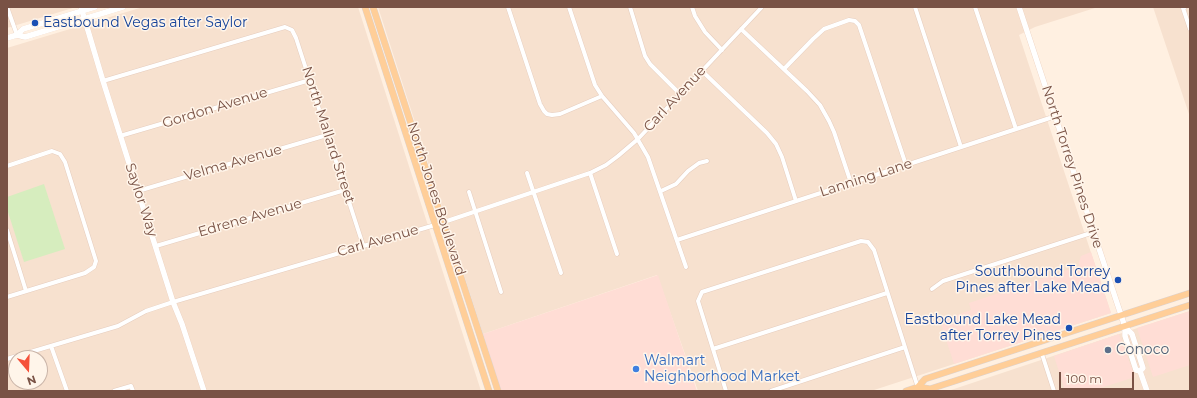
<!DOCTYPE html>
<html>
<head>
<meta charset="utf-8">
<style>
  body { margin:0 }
  #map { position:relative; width:1197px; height:398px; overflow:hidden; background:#fff0e1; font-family:Montserrat,sans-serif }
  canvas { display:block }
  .frame { position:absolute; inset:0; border:8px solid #795245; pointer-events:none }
  .north { position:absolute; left:8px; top:350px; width:40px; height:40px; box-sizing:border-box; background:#fff5ea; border:1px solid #c9b4a8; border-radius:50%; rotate:161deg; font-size:11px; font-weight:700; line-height:16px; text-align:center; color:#795245 }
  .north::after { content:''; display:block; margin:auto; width:14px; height:18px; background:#f5513a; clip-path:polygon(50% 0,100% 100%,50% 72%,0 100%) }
  .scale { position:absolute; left:1059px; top:372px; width:75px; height:18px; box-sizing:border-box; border:2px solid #795245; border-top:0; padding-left:5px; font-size:12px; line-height:14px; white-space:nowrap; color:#795245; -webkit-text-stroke:3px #fff5ea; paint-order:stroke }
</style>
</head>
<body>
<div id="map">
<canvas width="1197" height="398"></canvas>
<div class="frame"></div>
<div class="north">N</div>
<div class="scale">100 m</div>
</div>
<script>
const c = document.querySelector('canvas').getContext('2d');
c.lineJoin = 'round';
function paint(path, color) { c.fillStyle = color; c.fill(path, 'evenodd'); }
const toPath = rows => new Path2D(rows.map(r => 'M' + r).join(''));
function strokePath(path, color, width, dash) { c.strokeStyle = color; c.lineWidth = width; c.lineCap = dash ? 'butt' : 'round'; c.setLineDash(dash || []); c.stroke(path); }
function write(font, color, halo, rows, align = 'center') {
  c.font = font + ' Montserrat,sans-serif'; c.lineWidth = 3; c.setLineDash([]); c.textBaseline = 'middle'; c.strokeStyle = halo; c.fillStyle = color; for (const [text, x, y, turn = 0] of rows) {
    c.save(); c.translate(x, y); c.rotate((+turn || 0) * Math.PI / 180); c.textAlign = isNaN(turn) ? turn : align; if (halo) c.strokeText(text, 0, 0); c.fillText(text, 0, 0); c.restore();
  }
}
const residential = toPath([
  [7,7,76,7,7,28],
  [143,7,358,7,481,391,7,391,7,48],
  [16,358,40,358,40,382,16,382],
  [378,7,1098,7,1035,27,1019,35,1111,313,871,391,698,391,657,275,483,334],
  [1153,7,1190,7,1190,117],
  [1190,311,1190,391,948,391,1119,334]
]);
const commercial = toPath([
  [1091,252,1111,313,954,364,940,321,971,310,969,303,1079,266,1079,262,1081,256],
  [658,275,697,391,501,391,483,334],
  [1190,311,1190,365,1153,377,1137,328],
  [1119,334,1135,377,1091,391,1065,391,1054,356]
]);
const green = toPath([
  [44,184,65,249,24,262,7,209,7,197]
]);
const street = toPath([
  [7,7,17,35],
  [508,7,540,104,544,111,547,114,552,115,560,114,602,96],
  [569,7,595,85,602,96,634,133,648,157,686,267],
  [630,7,645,56,650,64,680,94],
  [692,7,695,16,705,32,722,50],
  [915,7,961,147],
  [975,7,1016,129],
  [1185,7,1183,8,1190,29],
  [741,29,807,91,820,105,829,121,834,132,851,183],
  [784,69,813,39,824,29,849,20,855,21,859,25,906,165],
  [702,71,767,133,776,144,782,157,796,201],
  [103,81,285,27,292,30,296,38,363,245],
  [120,136,310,80],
  [7,166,52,151,60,154,65,162,96,261,94,267,85,273,7,297],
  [527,173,561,273],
  [590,173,617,254],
  [138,191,327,135],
  [661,191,676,184,688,171,699,163,707,161],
  [469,192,501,292],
  [7,230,26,291],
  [677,240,1056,116],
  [156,246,345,190],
  [932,289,943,281,1094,232],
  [51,346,67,391],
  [713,349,887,293],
  [1042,354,1054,391],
  [7,359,118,326,146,311,173,302,435,225,590,173,606,165,618,156,638,139,762,7],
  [114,391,131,386,133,391],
  [726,391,698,301,702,292,861,241,868,242,874,250,919,391],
  [771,391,905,347]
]);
const secondary = toPath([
  [81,7,103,81,173,302,182,324,204,391],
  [1019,7,1125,327,1125,336,1136,370,1140,371],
  [17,35,23,29,95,7],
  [7,38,17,35,25,37,123,7],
  [1125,327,1132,334,1143,368,1140,371],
  [1140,371,1147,391]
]);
const primary = toPath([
  [365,7,489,391],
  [373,7,498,391],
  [918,387,930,389,1190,305],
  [906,391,918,387,925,379,1190,293]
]);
const markers = [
  [35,23,4,"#1a4fb4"],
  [1118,280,4,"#1a4fb4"],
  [1069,328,4,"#1a4fb4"],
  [1108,350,4,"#5c6f8a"],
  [636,369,4,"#3f7fe0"]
];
const transitNames = [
  ["Eastbound Vegas after Saylor",43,23,"left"],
  ["Southbound Torrey",1110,272],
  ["Pines after Lake Mead",1110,288],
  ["Eastbound Lake Mead",1061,320],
  ["after Torrey Pines",1061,336]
];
const streetNames = [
  ["Carl Avenue",675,99,-47],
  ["Gordon Avenue",215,108,-17],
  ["North Mallard Street",328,135,72],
  ["Velma Avenue",233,163,-16],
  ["North Torrey Pines Drive",1072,167,72],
  ["Lanning Lane",866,178,-18],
  ["North Jones Boulevard",436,199,72],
  ["Saylor Way",141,200,72],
  ["Edrene Avenue",250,218,-16],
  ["Carl Avenue",378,241,-16]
];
const serviceNames = [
  ["Conoco",1116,350]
];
const shopNames = [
  ["Walmart",644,361],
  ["Neighborhood Market",644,377]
];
paint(residential, '#f7e1cf');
paint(commercial, '#ffddd5');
paint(green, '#d6edbe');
strokePath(street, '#e6cdbe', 5);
strokePath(secondary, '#ebcdbb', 6);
strokePath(primary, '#dcd2cf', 7);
strokePath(street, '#fff', 4);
strokePath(secondary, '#fff', 5.5);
strokePath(primary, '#ffce98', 6);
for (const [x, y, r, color] of markers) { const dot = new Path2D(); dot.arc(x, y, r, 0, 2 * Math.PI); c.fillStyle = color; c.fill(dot); strokePath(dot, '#fff5ea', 1.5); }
write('14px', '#164399', '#fff5ea', transitNames, 'right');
write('14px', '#795245', '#fff5ea', streetNames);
write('14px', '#4e5e75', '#fff5ea', serviceNames, 'left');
write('14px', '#366cbe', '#fff5ea', shopNames, 'left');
</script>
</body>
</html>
